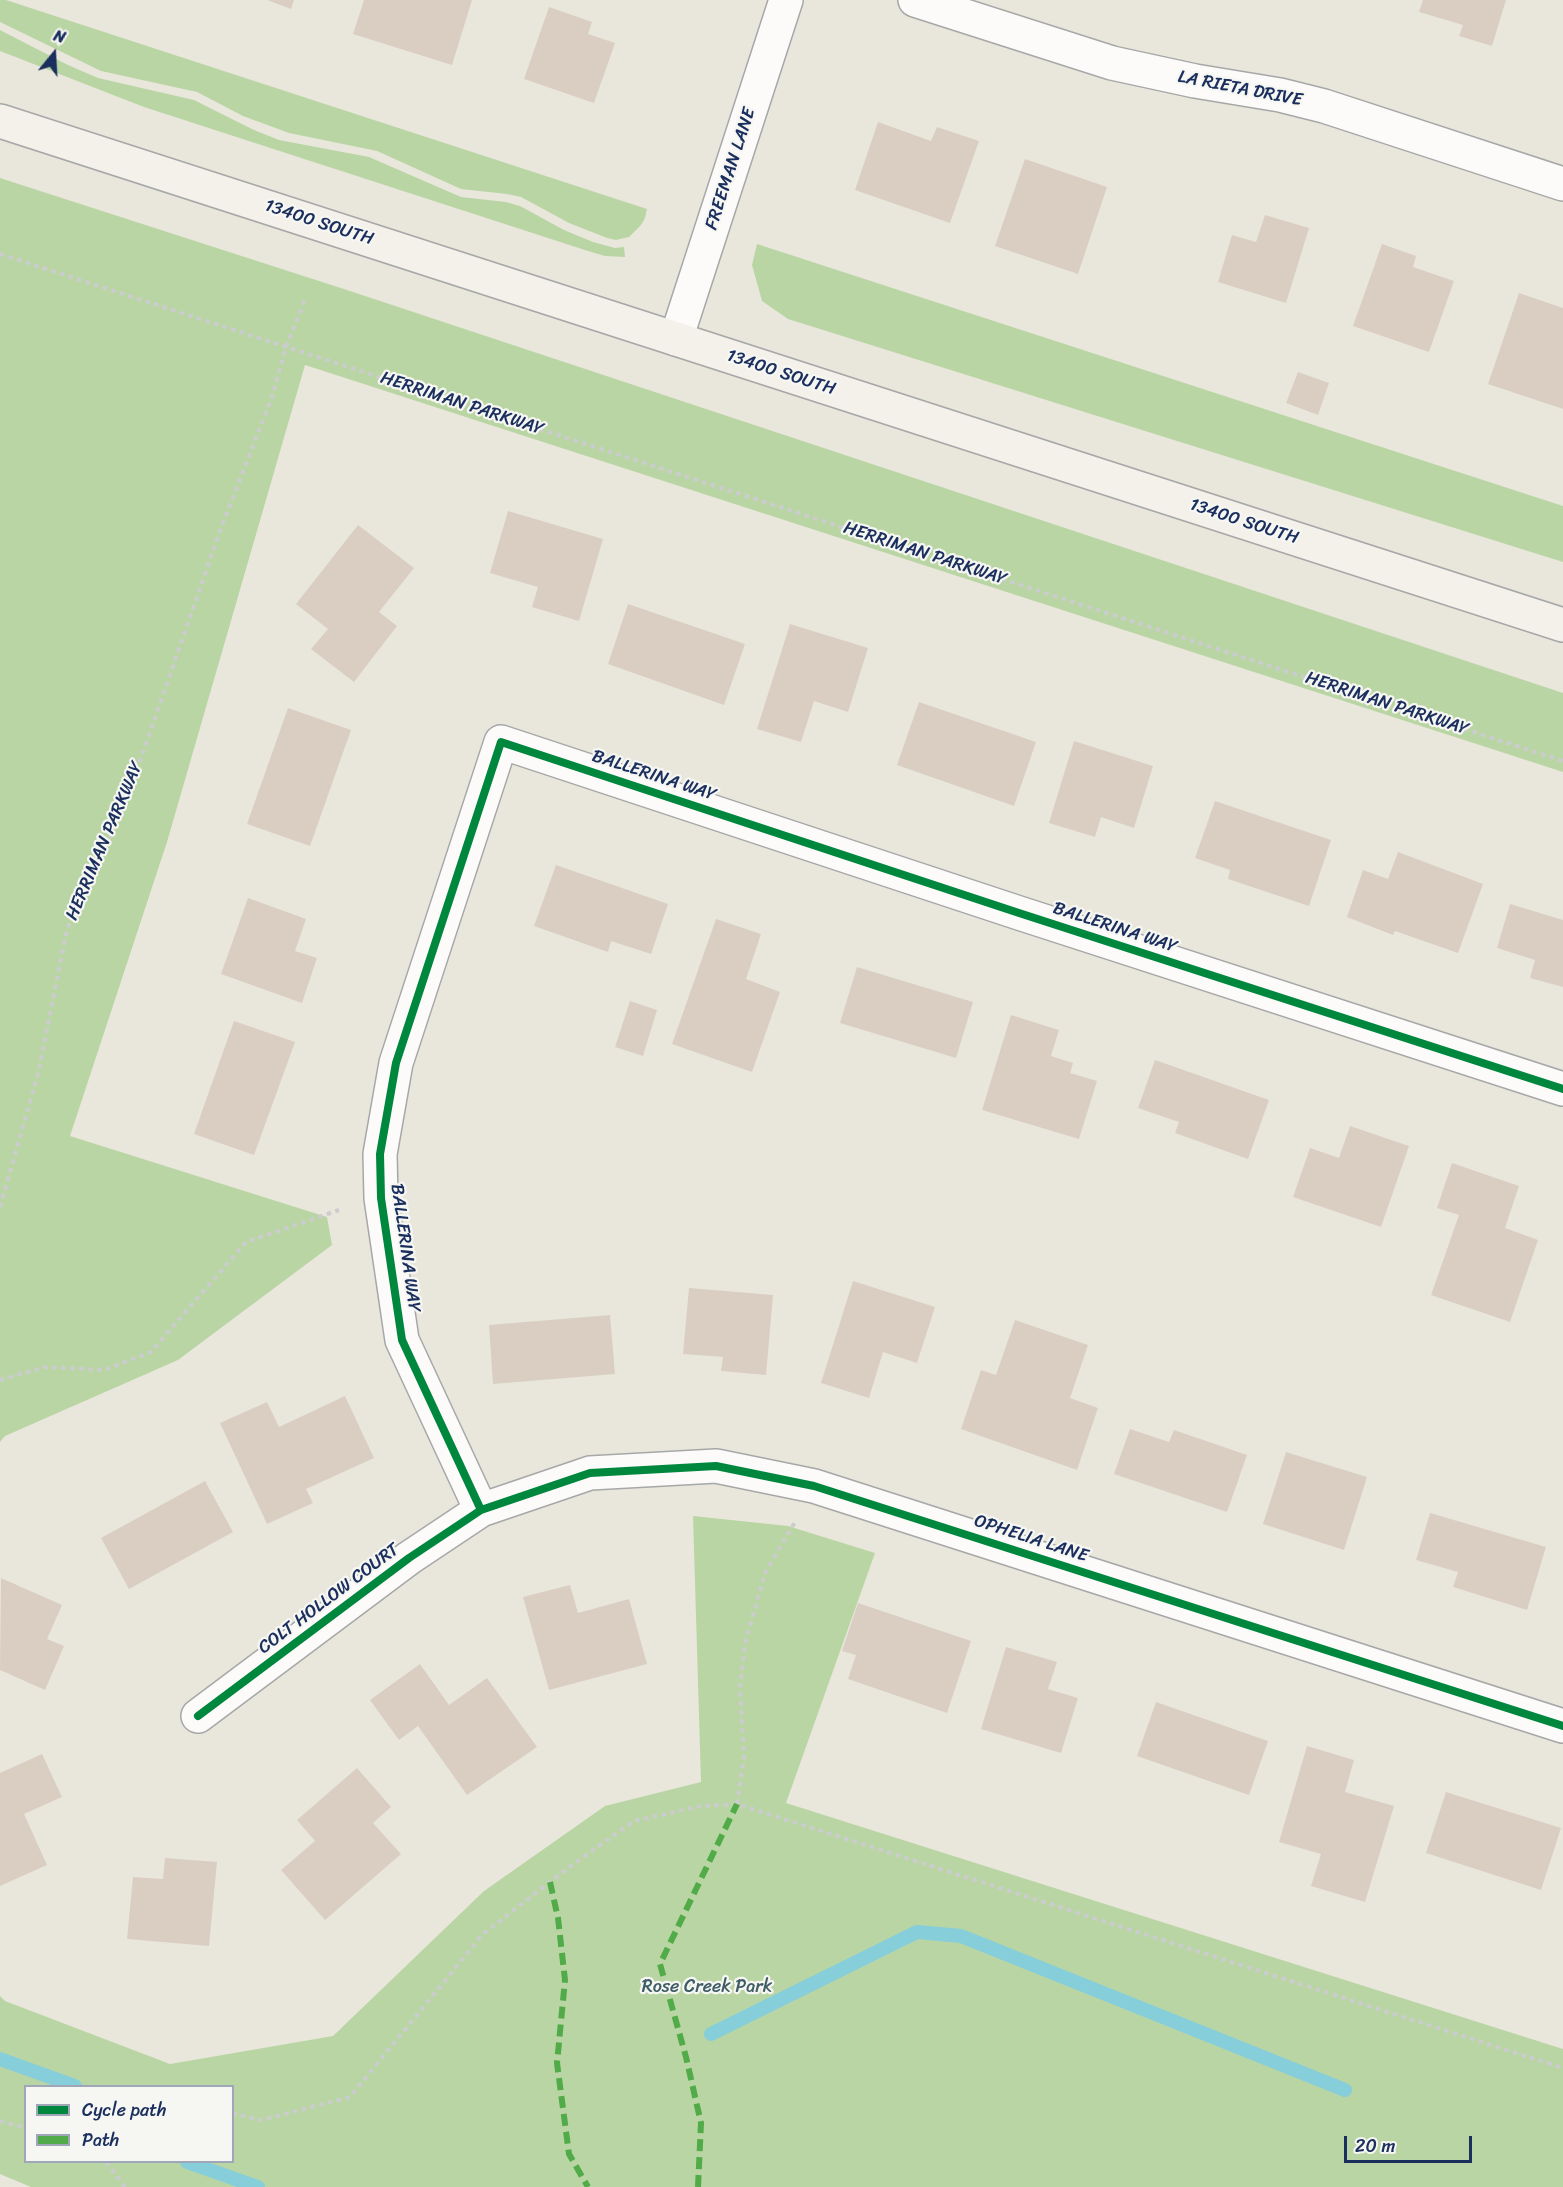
<!DOCTYPE html>
<html>
<head>
<meta charset="utf-8">
<style>
  body { margin:0 }
  #map { position:relative; width:1563px; height:2187px; overflow:hidden; background:#e9e7dc; font-family:Sriracha,sans-serif }
  canvas { display:block }
  .legend { position:absolute; left:24px; top:2085px; width:210px; height:78px; box-sizing:border-box; background:#f6f6f2; border:2px solid #9ea6b7; margin:0; padding:8px 10px; list-style:none; font-size:18px; color:#1b2f5e }
  .legend li { display:flex; align-items:center; gap:12px; height:30px }
  .legend b { width:30px; border:2px solid #9ea6b7 }
  .north { position:absolute; left:24px; top:24px; width:60px; height:60px; -webkit-text-stroke:4px #f6f6f2; paint-order:stroke; rotate:18deg; font-size:16px; font-weight:700; line-height:24px; text-align:center; color:#1b2f5e }
  .north::after { content:''; display:block; margin:auto; width:21px; height:27px; background:#1b2f5e; clip-path:polygon(50% 0,100% 100%,50% 72%,0 100%) }
  .scale { position:absolute; left:1344px; top:2136px; width:128px; height:27px; box-sizing:border-box; border:3px solid #1b2f5e; border-top:0; padding-left:8px; font-size:18px; line-height:21px; white-space:nowrap; color:#1b2f5e; -webkit-text-stroke:4px #f6f6f2; paint-order:stroke }
</style>
</head>
<body>
<div id="map">
<canvas width="1563" height="2187"></canvas>
<ul class="legend">
<li><b style="height:8px;background:#00873e"></b>Cycle path</li>
<li><b style="height:8px;background:#52ab49"></b>Path</li>
</ul>
<div class="north">N</div>
<div class="scale">20 m</div>
</div>
<script>
const c = document.querySelector('canvas').getContext('2d');
c.lineJoin = 'round';
function paint(path, color) { c.fillStyle = color; c.fill(path, 'evenodd'); }
const toPath = rows => new Path2D(rows.map(r => 'M' + r).join(''));
function strokePath(path, color, width, dash) { c.strokeStyle = color; c.lineWidth = width; c.lineCap = dash ? 'butt' : 'round'; c.setLineDash(dash || []); c.stroke(path); }
function write(font, color, halo, rows, align = 'center') {
  c.font = font + ' Sriracha,sans-serif'; c.lineWidth = 4.5; c.setLineDash([]); c.textBaseline = 'middle'; c.strokeStyle = halo; c.fillStyle = color; for (const [text, x, y, turn = 0] of rows) {
    c.save(); c.translate(x, y); c.rotate((+turn || 0) * Math.PI / 180); c.textAlign = isNaN(turn) ? turn : align; if (halo) c.strokeText(text, 0, 0); c.fillText(text, 0, 0); c.restore();
  }
}
const green = toPath([
  [0,0,6,0,647,209,645,218,641,225,629,237,616,240,607,238,569,223,521,197,507,194,461,189,377,151,289,133,243,116,197,92,101,71,0,22],
  [0,30,68,65,98,78,194,100,254,130,279,140,369,157,461,197,506,202,520,206,564,230,593,242,615,248,624,247,625,257,605,256,588,251,144,107,0,51],
  [0,178,350,291,1563,693,1563,772,305,365,167,842,70,1136,327,1217,332,1245,178,1360,5,1436,0,1442],
  [757,244,1563,506,1563,562,788,319,762,301,752,265],
  [693,1516,788,1526,875,1553,786,1803,1563,2049,1563,2187,31,2187,0,2174,0,1996,5,2001,170,2064,333,2036,484,1891,605,1806,701,1782],
  [26,2086,232,2086,232,2162,26,2162]
]);
const stream = toPath([
  [711,2034,917,1932,961,1936,1345,2090],
  [0,2059,75,2086],
  [187,2162,258,2187]
]);
const building = toPath([
  [267,0,294,0,291,9],
  [364,0,472,0,452,65,353,34],
  [1423,0,1506,0,1492,46,1459,36,1463,25,1419,12],
  [549,7,592,22,588,34,615,43,594,103,524,79],
  [878,122,931,141,937,127,979,141,950,223,855,190],
  [1025,159,1107,187,1078,274,995,246],
  [1265,215,1309,228,1286,303,1218,282,1232,235,1256,242],
  [1382,244,1416,256,1413,267,1454,281,1429,352,1353,326],
  [1519,293,1563,308,1563,409,1488,384],
  [1298,372,1329,383,1318,415,1286,403],
  [508,511,603,539,579,621,532,607,538,587,490,573],
  [358,525,414,568,379,612,397,626,354,682,311,649,328,629,296,604],
  [628,604,745,644,724,705,608,664],
  [790,624,868,648,848,712,814,701,801,742,757,729],
  [919,702,1036,742,1014,806,897,765],
  [288,708,351,730,310,846,247,824],
  [1074,741,1153,766,1134,828,1101,817,1095,837,1049,823],
  [1215,801,1331,840,1309,906,1228,879,1230,870,1195,858],
  [1398,852,1483,884,1458,953,1395,931,1393,935,1347,917,1363,870,1388,879],
  [556,865,668,904,651,954,611,941,608,952,534,926],
  [248,898,306,919,295,951,317,958,302,1003,221,974],
  [1510,904,1563,920,1563,987,1530,978,1535,960,1497,948],
  [716,919,761,934,746,979,780,992,752,1072,672,1044],
  [857,967,973,1002,956,1058,840,1023],
  [630,1001,657,1010,643,1056,615,1047],
  [1011,1015,1059,1030,1051,1056,1073,1063,1070,1073,1097,1081,1079,1139,982,1110],
  [234,1021,295,1042,254,1155,194,1134],
  [1155,1060,1269,1100,1248,1159,1175,1133,1179,1122,1138,1108],
  [1350,1126,1409,1146,1381,1227,1293,1197,1310,1148,1339,1158],
  [1452,1163,1519,1186,1505,1228,1538,1240,1510,1322,1431,1295,1459,1215,1437,1208],
  [853,1281,935,1307,917,1363,883,1352,869,1398,821,1383],
  [689,1288,773,1295,766,1375,721,1371,723,1357,683,1354],
  [610,1315,615,1374,493,1384,489,1325],
  [1015,1320,1088,1345,1070,1398,1098,1408,1077,1470,961,1429,981,1370,996,1375],
  [345,1396,374,1458,306,1489,313,1503,267,1524,220,1423,267,1402,279,1427],
  [1130,1429,1169,1442,1174,1430,1247,1455,1227,1512,1114,1474],
  [1286,1452,1367,1477,1344,1550,1263,1524],
  [205,1481,233,1532,129,1589,101,1538],
  [1430,1513,1546,1547,1527,1610,1453,1587,1458,1572,1416,1560],
  [1,1578,62,1605,47,1639,64,1646,45,1690,0,1670],
  [570,1585,578,1613,629,1599,647,1664,549,1690,523,1597],
  [858,1603,971,1641,947,1713,848,1679,856,1655,842,1651],
  [1006,1647,1057,1662,1048,1689,1078,1698,1061,1753,981,1729],
  [420,1664,449,1705,487,1678,537,1747,467,1795,418,1726,399,1740,370,1700],
  [1156,1702,1268,1741,1249,1795,1137,1756],
  [1307,1746,1354,1760,1345,1792,1394,1806,1365,1902,1311,1886,1321,1854,1279,1842],
  [42,1754,62,1797,24,1814,47,1865,0,1886,0,1773],
  [357,1768,391,1807,373,1823,401,1854,325,1920,281,1870,315,1841,297,1820],
  [1446,1792,1561,1828,1541,1890,1426,1853],
  [165,1858,217,1862,209,1946,127,1939,133,1877,163,1879]
]);
const path = toPath([
  [0,254,1563,761],
  [0,1207,38,1074,67,929,124,807,221,528,272,397,286,347,306,297],
  [0,1380,45,1367,104,1370,151,1352,246,1242,339,1210],
  [737,1804,744,1758,740,1688,745,1644,765,1573,795,1522],
  [232,2113,261,2120,350,2097,483,1934,572,1865,634,1821,701,1806,737,1804,1563,2068],
  [0,2121,26,2128],
  [106,2162,125,2187]
]);
const minor = toPath([
  [915,0,1112,63,1195,81,1280,95,1324,106,1563,184],
  [676,339,786,0],
  [481,1510,402,1340,381,1198,380,1154,396,1063,501,742,1019,913,1563,1089],
  [198,1716,409,1558,481,1510,590,1473,716,1466,814,1486,1563,1726]
]);
const secondary = toPath([
  [0,121,1563,625]
]);
const quiet = toPath([
  [550,1882,558,1918,565,1980,557,2063,569,2154,588,2187],
  [698,2187,701,2123,686,2057,660,1964,737,1804]
]);
const cycleway = toPath([
  [481,1510,402,1340,381,1198,380,1154,396,1063,501,742,1019,913,1563,1089],
  [198,1716,409,1558,481,1510,590,1473,716,1466,814,1486,1563,1726]
]);
const streetNames = [
  ["LA RIETA DRIVE",1240,89,11],
  ["FREEMAN LANE",731,169,-72],
  ["13400 SOUTH",319,223,18],
  ["13400 SOUTH",781,373,18],
  ["HERRIMAN PARKWAY",462,404,18],
  ["13400 SOUTH",1244,522,18],
  ["HERRIMAN PARKWAY",925,554,18],
  ["HERRIMAN PARKWAY",1387,704,18],
  ["BALLERINA WAY",654,776,18],
  ["HERRIMAN PARKWAY",105,841,-67],
  ["BALLERINA WAY",1115,928,18],
  ["BALLERINA WAY",405,1248,82],
  ["OPHELIA LANE",1031,1539,18],
  ["COLT HOLLOW COURT",329,1599,-37]
];
const parkNames = [
  ["Rose Creek Park",707,1987]
];
paint(green, '#bad5a4');
strokePath(stream, '#86ceda', 14);
paint(building, '#dacec2');
strokePath(minor, '#a6a8a8', 36);
strokePath(secondary, '#a6a8a8', 36);
strokePath(path, '#cbcccd', 4, [4.5, 4.5]);
strokePath(minor, '#fcfbfa', 33);
strokePath(secondary, '#f4f1eb', 33);
strokePath(quiet, '#52ab49', 6, [12, 6]);
strokePath(cycleway, '#00873e', 8);
write('18px', '#1b2f5e', '#f6f6f2', streetNames);
write('18px', '#3f5d66', '#f6f6f2', parkNames);
</script>
</body>
</html>
